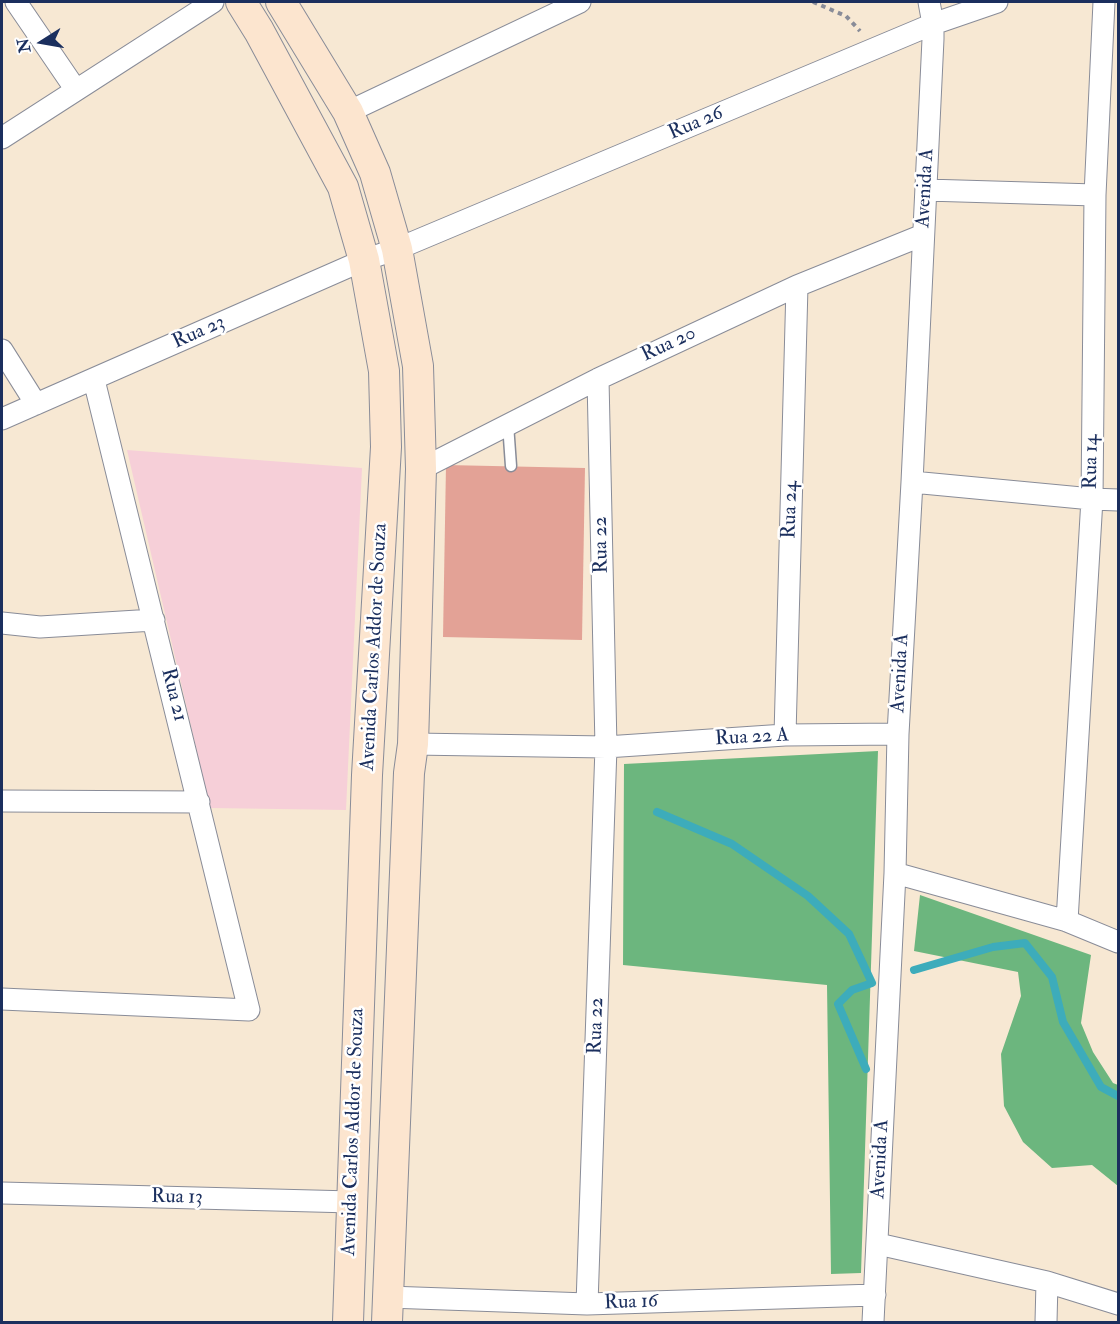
<!DOCTYPE html>
<html>
<head>
<meta charset="utf-8">
<style>
  body { margin:0 }
  #map { position:relative; width:1120px; height:1324px; overflow:hidden; background:#f7e8d3; font-family:"IM FELL Double Pica",serif }
  canvas { display:block }
  .frame { position:absolute; inset:0; border:3px solid #1b2f5e; pointer-events:none }
  .north { position:absolute; left:12px; top:12px; width:60px; height:60px; -webkit-text-stroke:4px #fff; paint-order:stroke; rotate:259deg; font-size:16px; font-weight:700; line-height:24px; text-align:center; color:#1b2f5e }
  .north::after { content:''; display:block; margin:auto; width:21px; height:27px; background:#1b2f5e; clip-path:polygon(50% 0,100% 100%,50% 72%,0 100%) }
</style>
</head>
<body>
<div id="map">
<canvas width="1120" height="1324"></canvas>
<div class="frame"></div>
<div class="north">N</div>
</div>
<script>
const c = document.querySelector('canvas').getContext('2d');
c.lineJoin = 'round';
function paint(path, color) { c.fillStyle = color; c.fill(path, 'evenodd'); }
const toPath = rows => new Path2D(rows.map(r => 'M' + r).join(''));
function strokePath(path, color, width, dash) { c.strokeStyle = color; c.lineWidth = width; c.lineCap = dash ? 'butt' : 'round'; c.setLineDash(dash || []); c.stroke(path); }
function write(font, color, halo, rows, align = 'center') {
  c.font = font + ' "IM FELL Double Pica",serif'; c.lineWidth = 5; c.setLineDash([]); c.textBaseline = 'middle'; c.strokeStyle = halo; c.fillStyle = color; for (const [text, x, y, turn = 0] of rows) {
    c.save(); c.translate(x, y); c.rotate((+turn || 0) * Math.PI / 180); c.textAlign = isNaN(turn) ? turn : align; if (halo) c.strokeText(text, 0, 0); c.fillText(text, 0, 0); c.restore();
  }
}
const built = toPath([
  [127,450,362,468,346,810,210,808]
]);
const forest = toPath([
  [878,751,861,1273,831,1274,827,985,623,965,624,764],
  [920,895,1091,955,1081,1023,1093,1052,1113,1083,1118,1085,1118,1186,1092,1165,1052,1168,1023,1142,1004,1106,1001,1054,1021,996,1018,972,914,951]
]);
const stream = toPath([
  [657,812,732,844,808,896,849,934,872,983,852,990,838,1004,866,1069],
  [914,970,993,947,1025,943,1052,977,1063,1022,1101,1087,1118,1096]
]);
const building = toPath([
  [446,465,585,468,582,640,443,637]
]);
const path = toPath([
  [813,2,846,16,860,31]
]);
const lane = toPath([
  [508,424,511,466]
]);
const street = toPath([
  [16,2,76,90],
  [348,112,580,2],
  [2,138,213,2],
  [926,190,1095,195],
  [2,350,36,404],
  [2,419,364,260,397,249,933,24,997,2],
  [421,469,598,379,797,286,923,235],
  [912,482,1092,499,1118,500],
  [2,623,40,627,154,620],
  [785,735,797,286],
  [413,744,606,747,785,735,898,734],
  [2,801,199,802],
  [895,873,1067,921,1118,942],
  [1067,921,1092,499,1095,195,1104,2],
  [2,999,249,1010,94,380],
  [2,1193,352,1202],
  [878,1244,1047,1282,1118,1304],
  [388,1297,587,1304,875,1295],
  [587,1304,606,747,598,379],
  [873,1322,895,873,898,734,912,482,933,39,933,24,929,2],
  [1046,1322,1047,1282]
]);
const secondary = toPath([
  [241,2,259,31,343,187,364,260,384,371,386,447,367,775,348,1322],
  [281,2,348,112,375,173,397,249,418,366,421,469,413,744,409,773,387,1322]
]);
const streetNames = [
  ["Rua 26",696,124,-23],
  ["Avenida A",926,188,-87],
  ["Rua 23",199,333,-24],
  ["Rua 20",669,345,-25],
  ["Rua 14",1092,462,-89],
  ["Rua 24",791,510,-88],
  ["Rua 22",602,545,-91],
  ["Avenida Carlos Addor de Souza",375,647,-87],
  ["Avenida A",901,673,-87],
  ["Rua 21",173,695,76],
  ["Rua 22 A",752,738,-3],
  ["Rua 22",597,1026,-88],
  ["Avenida Carlos Addor de Souza",354,1132,-88],
  ["Avenida A",881,1159,-87],
  ["Rua 13",177,1198,1],
  ["Rua 16",631,1303,-2]
];
paint(built, '#f6cfd8');
paint(forest, '#6cb67e');
strokePath(stream, '#3dacbb', 8);
paint(building, '#e3a296');
strokePath(lane, '#898c98', 13);
strokePath(street, '#898c98', 23);
strokePath(secondary, '#898c98', 32);
strokePath(path, '#898c98', 4, [4.5, 4.5]);
strokePath(lane, '#fff', 10);
strokePath(street, '#fff', 21);
strokePath(secondary, '#fce5cf', 30);
write('20px', '#1b2f5e', '#fff', streetNames);
</script>
</body>
</html>
